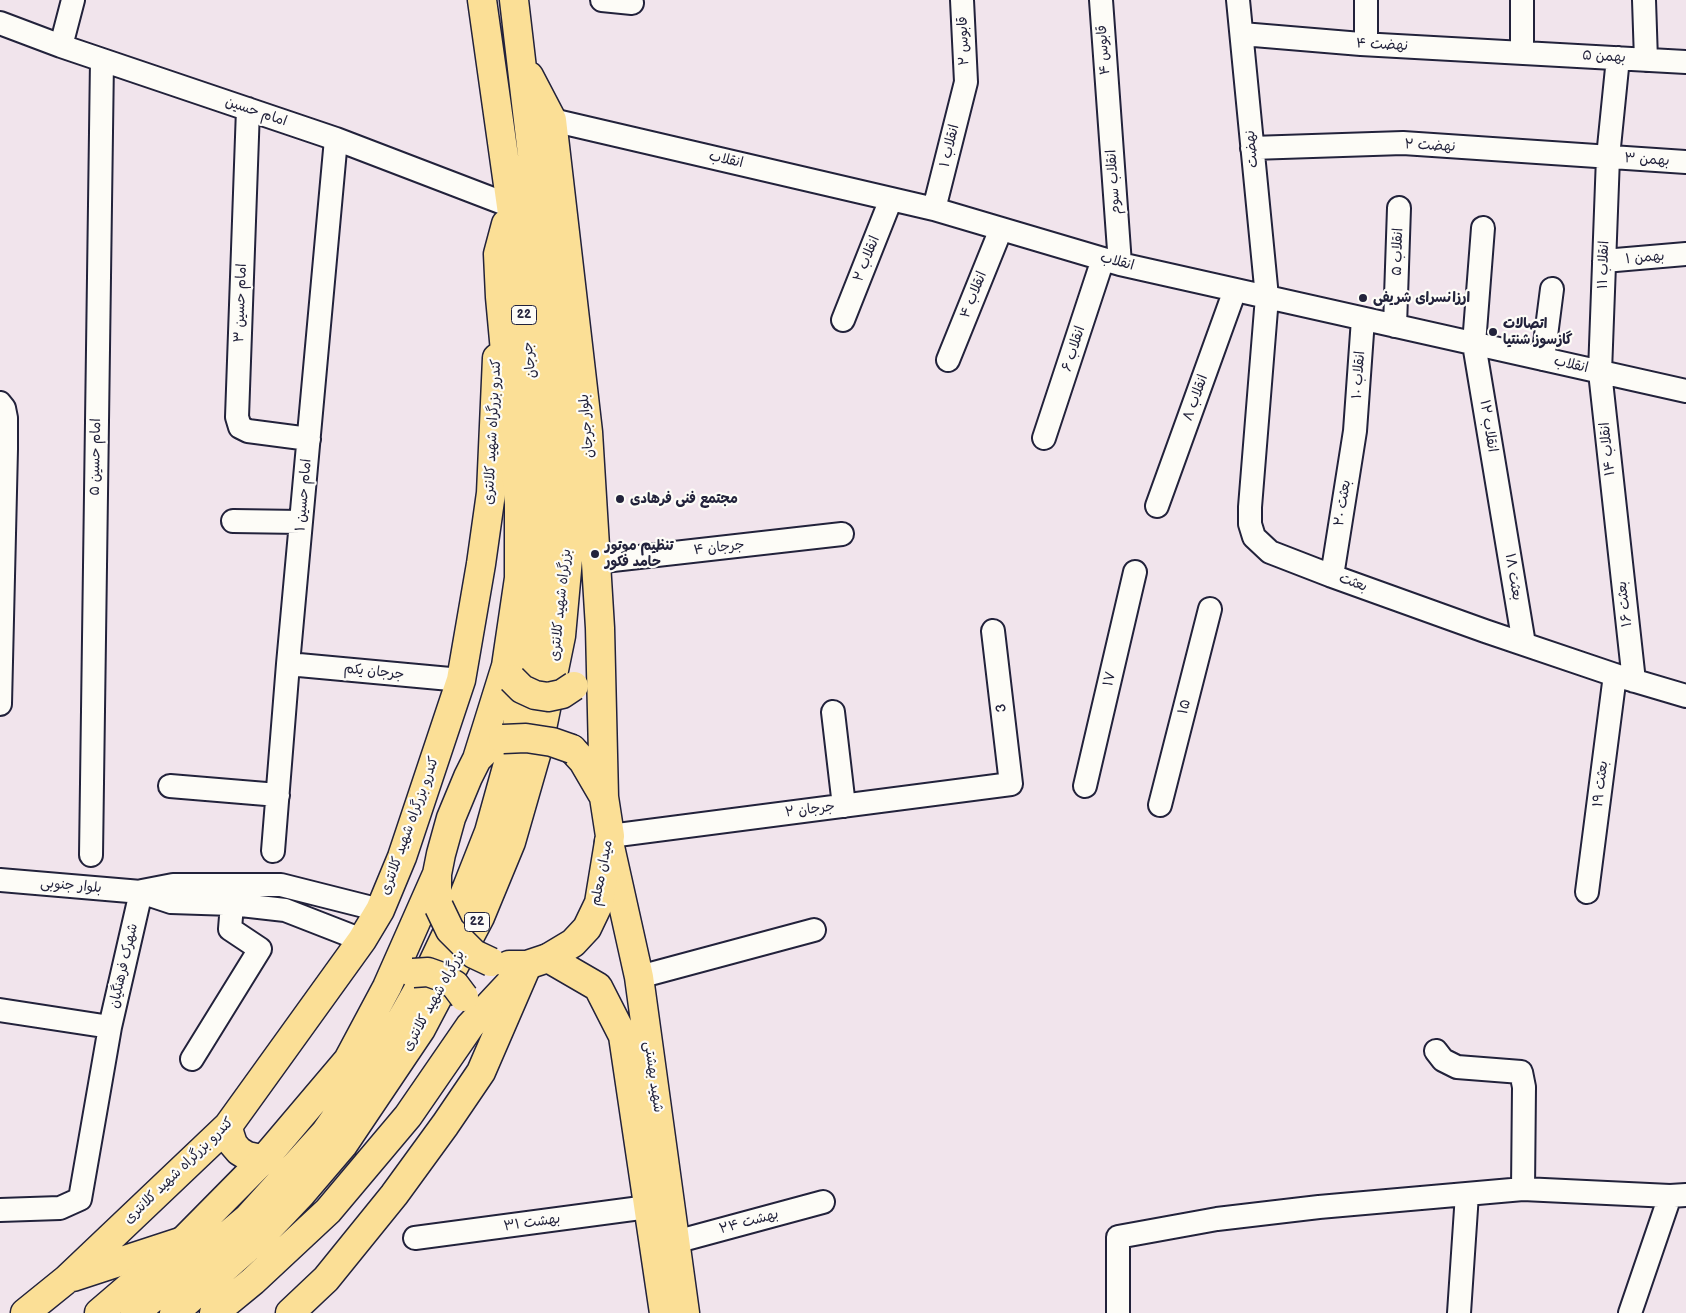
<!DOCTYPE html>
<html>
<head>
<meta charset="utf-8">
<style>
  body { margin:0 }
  canvas { display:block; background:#f1e4ec }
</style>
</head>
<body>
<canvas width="1686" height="1313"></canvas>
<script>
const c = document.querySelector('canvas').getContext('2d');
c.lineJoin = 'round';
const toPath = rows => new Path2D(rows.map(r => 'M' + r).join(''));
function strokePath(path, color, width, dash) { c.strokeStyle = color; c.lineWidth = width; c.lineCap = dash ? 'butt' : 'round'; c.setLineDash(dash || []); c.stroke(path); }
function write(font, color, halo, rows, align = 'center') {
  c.font = font + ' "Balsamiq Sans","Playpen Sans Arabic",sans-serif'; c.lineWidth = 4.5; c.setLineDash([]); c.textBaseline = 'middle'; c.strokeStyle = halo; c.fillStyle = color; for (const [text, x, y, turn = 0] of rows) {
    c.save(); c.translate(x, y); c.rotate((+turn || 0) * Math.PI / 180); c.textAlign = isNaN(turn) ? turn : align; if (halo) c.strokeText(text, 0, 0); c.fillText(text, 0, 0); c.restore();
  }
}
const minor = toPath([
  [602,0,632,3],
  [1101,0,1120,264],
  [1238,0,1267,297,1250,507,1250,524,1254,537,1270,552,1332,576,1485,631,1615,675,1686,696],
  [1366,0,1366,44],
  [1522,0,1522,53],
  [1644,0,1646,60],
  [0,23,61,46,336,139,511,206],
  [1242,34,1361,44,1686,62],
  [61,46,73,0],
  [1618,58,1608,157,1600,372,1634,681],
  [248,109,237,417,240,427,248,431,309,439],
  [552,120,934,209,1120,264,1686,391],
  [1252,148,1403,143,1686,162],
  [934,209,966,82,962,0],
  [1483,228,1474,344,1524,644],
  [1604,261,1686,254],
  [843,320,891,199],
  [1395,326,1399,208],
  [1543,359,1552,289],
  [948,360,1001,229],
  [0,403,4,408,6,418,6,449,4,463],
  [1044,438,1103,259],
  [1157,506,1235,290],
  [233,521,301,522],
  [595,562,842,534],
  [1332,576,1355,431,1363,319],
  [288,664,461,680],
  [0,704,6,449],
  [833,712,844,806],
  [170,786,278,795],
  [1085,786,1135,572],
  [1160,805,1210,609],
  [610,836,1011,784,993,631],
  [273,851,288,664,336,139],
  [91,855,102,60],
  [0,880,141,892,171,902,232,904,285,910,362,940],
  [142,891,173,885,281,885,380,910],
  [1587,892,1615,675],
  [639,977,814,930],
  [0,1010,110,1027],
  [1436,1051,1443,1060,1457,1067,1521,1072,1524,1087,1523,1189],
  [192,1059,260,949,230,929,232,904],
  [0,1210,60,1208,80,1199,110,1027,141,892],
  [415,1238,648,1207],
  [675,1242,823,1202],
  [1118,1313,1118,1237,1217,1219,1319,1207,1523,1189,1670,1196,1686,1195],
  [1459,1313,1467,1194],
  [1630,1313,1670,1196]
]);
const major = toPath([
  [609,842,639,977,685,1313],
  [548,958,598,987,623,1036,664,1313],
  [228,1126,230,1135,233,1144,239,1151,247,1156,256,1158,265,1158],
  [73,1277,183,1241],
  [25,1313,67,1279,228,1126,362,940,380,910,402,857,461,680,481,564,491,493,497,358],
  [290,1313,326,1279,394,1195,445,1125,481,1072,526,968]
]);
const highway = toPath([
  [529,76,552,120,588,432,600,628,604,797],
  [477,759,506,666,519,578,519,504,500,297,498,254,506,224],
  [437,891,437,874,441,854,451,818,468,777,477,759,489,747],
  [509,965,527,965,548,958,573,943,587,928,599,903,610,836,604,797,583,761,572,749],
  [99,1313,183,1241,265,1158,348,1060,387,987,437,874],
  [135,1313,248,1218,325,1133,359,1084,401,1020,432,965,459,908,489,832,514,742,535,632,543,533,539,439,511,206,482,0],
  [174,1313,263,1234,302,1193,343,1145,421,1029,480,917,511,842,538,748,561,636,569,548,565,437,514,0],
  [214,1313,253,1281,328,1211,408,1116,470,1026,527,965]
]);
const highwayBridge = toPath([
  [512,679,522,689,535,695,548,697,562,694,574,686],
  [503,739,526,738,552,742,572,749],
  [439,907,450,930,474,954,491,962],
  [413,973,428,972,442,977,455,985,464,997]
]);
const markers = [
  [1363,298,5,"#22223b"],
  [1493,332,5,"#22223b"],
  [620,499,5,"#22223b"],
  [595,554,5,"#22223b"]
];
const shields = [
  [524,315,25],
  [477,922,25]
];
const shieldNames = [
  ["22",524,315],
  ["22",477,922]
];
const streetNames = [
  ["۲ قابوس",964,41,-92],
  ["۴ نهضت",1382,45,3],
  ["۴ قابوس",1104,50,-94],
  ["۵ بهمن",1604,57,3],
  ["امام حسین",256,112,19],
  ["انقلاب ۱",950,146,-76],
  ["۲ نهضت",1430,146,3],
  ["نهضت",1252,149,-95],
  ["انقلاب",726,160,13],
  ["۳ بهمن",1647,160,4],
  ["انقلاب سوم",1114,182,-94],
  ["۵ انقلاب",1398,252,-88],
  ["۱ بهمن",1645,258,-5],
  ["۲ انقلاب",867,259,-68],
  ["انقلاب",1117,262,15],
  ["۱۱ انقلاب",1604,265,-88],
  ["۴ انقلاب",974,295,-68],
  ["امام حسین ۳",241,303,-88],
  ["۶ انقلاب",1074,349,-72],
  ["جرجان",530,360,-97],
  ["انقلاب",1571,365,13],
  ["۱۰ انقلاب",1359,375,-86],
  ["۸ انقلاب",1196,398,-70],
  ["بلوار جرجان",587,426,-95],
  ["۱۲ انقلاب",1488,426,81],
  ["کندرو بزرگراه شهید کلانتری",493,432,-87],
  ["۱۴ انقلاب",1608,449,-96],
  ["امام حسین ۵",96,457,-89],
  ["امام حسین ۱",304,495,-85],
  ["۲۰ بعثت",1343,503,-81],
  ["۴ جرجان",719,548,-6],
  ["۱۸ بعثت",1513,577,81],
  ["بعثت",1353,583,20],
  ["۱۶ بعثت",1625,604,-97],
  ["بزرگراه شهید کلانتری",561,605,-84],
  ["جرجان یکم",374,672,6],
  ["۱۷",1110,679,-77],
  ["۱۵",1185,707,-76],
  ["3",1002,708,-97],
  ["بعثت ۱۹",1601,784,-83],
  ["جرجان ۲",810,810,-7],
  ["کندرو بزرگراه شهید کلانتری",410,826,-70],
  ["میدان معلم",602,873,-79],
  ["بلوار جنوبی",71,886,5],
  ["شهرک فرهنگیان",124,966,-77],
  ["بزرگراه شهید کلانتری",434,1001,-61],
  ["شهید بهشتی",653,1077,82],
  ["کندرو بزرگراه شهید کلانتری",179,1171,-44],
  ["بهشت ۲۴",749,1222,-15],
  ["بهشت ۳۱",532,1223,-8]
];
const poiNames = [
  ["ارزانسرای شریفی",1373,298],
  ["اتصالات",1503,324],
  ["گازسوز شنتیا",1503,340],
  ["مجتمع فنی فرهادی",630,499],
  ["تنظیم موتور",605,546],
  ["حامد فکور",605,562]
];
strokePath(minor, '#22223b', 26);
strokePath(major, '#22223b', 31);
strokePath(highway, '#22223b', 31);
strokePath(minor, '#fdfcf7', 22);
strokePath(major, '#fbdf96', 28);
strokePath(highway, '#fbdf96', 28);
strokePath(highwayBridge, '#22223b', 31, []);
strokePath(highwayBridge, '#fbdf96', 28);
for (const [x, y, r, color] of markers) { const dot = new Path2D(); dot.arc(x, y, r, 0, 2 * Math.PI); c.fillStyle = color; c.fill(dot); strokePath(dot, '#fdfcf7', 2); }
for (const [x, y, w] of shields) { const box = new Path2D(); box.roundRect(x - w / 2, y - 9.5, w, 19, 4); c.fillStyle = '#fdfcf7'; c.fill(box); strokePath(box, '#22223b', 1); }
write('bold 12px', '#22223b', null, shieldNames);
write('14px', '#22223b', '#fdfcf7', streetNames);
write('bold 14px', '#22223b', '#fdfcf7', poiNames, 'left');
</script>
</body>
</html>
